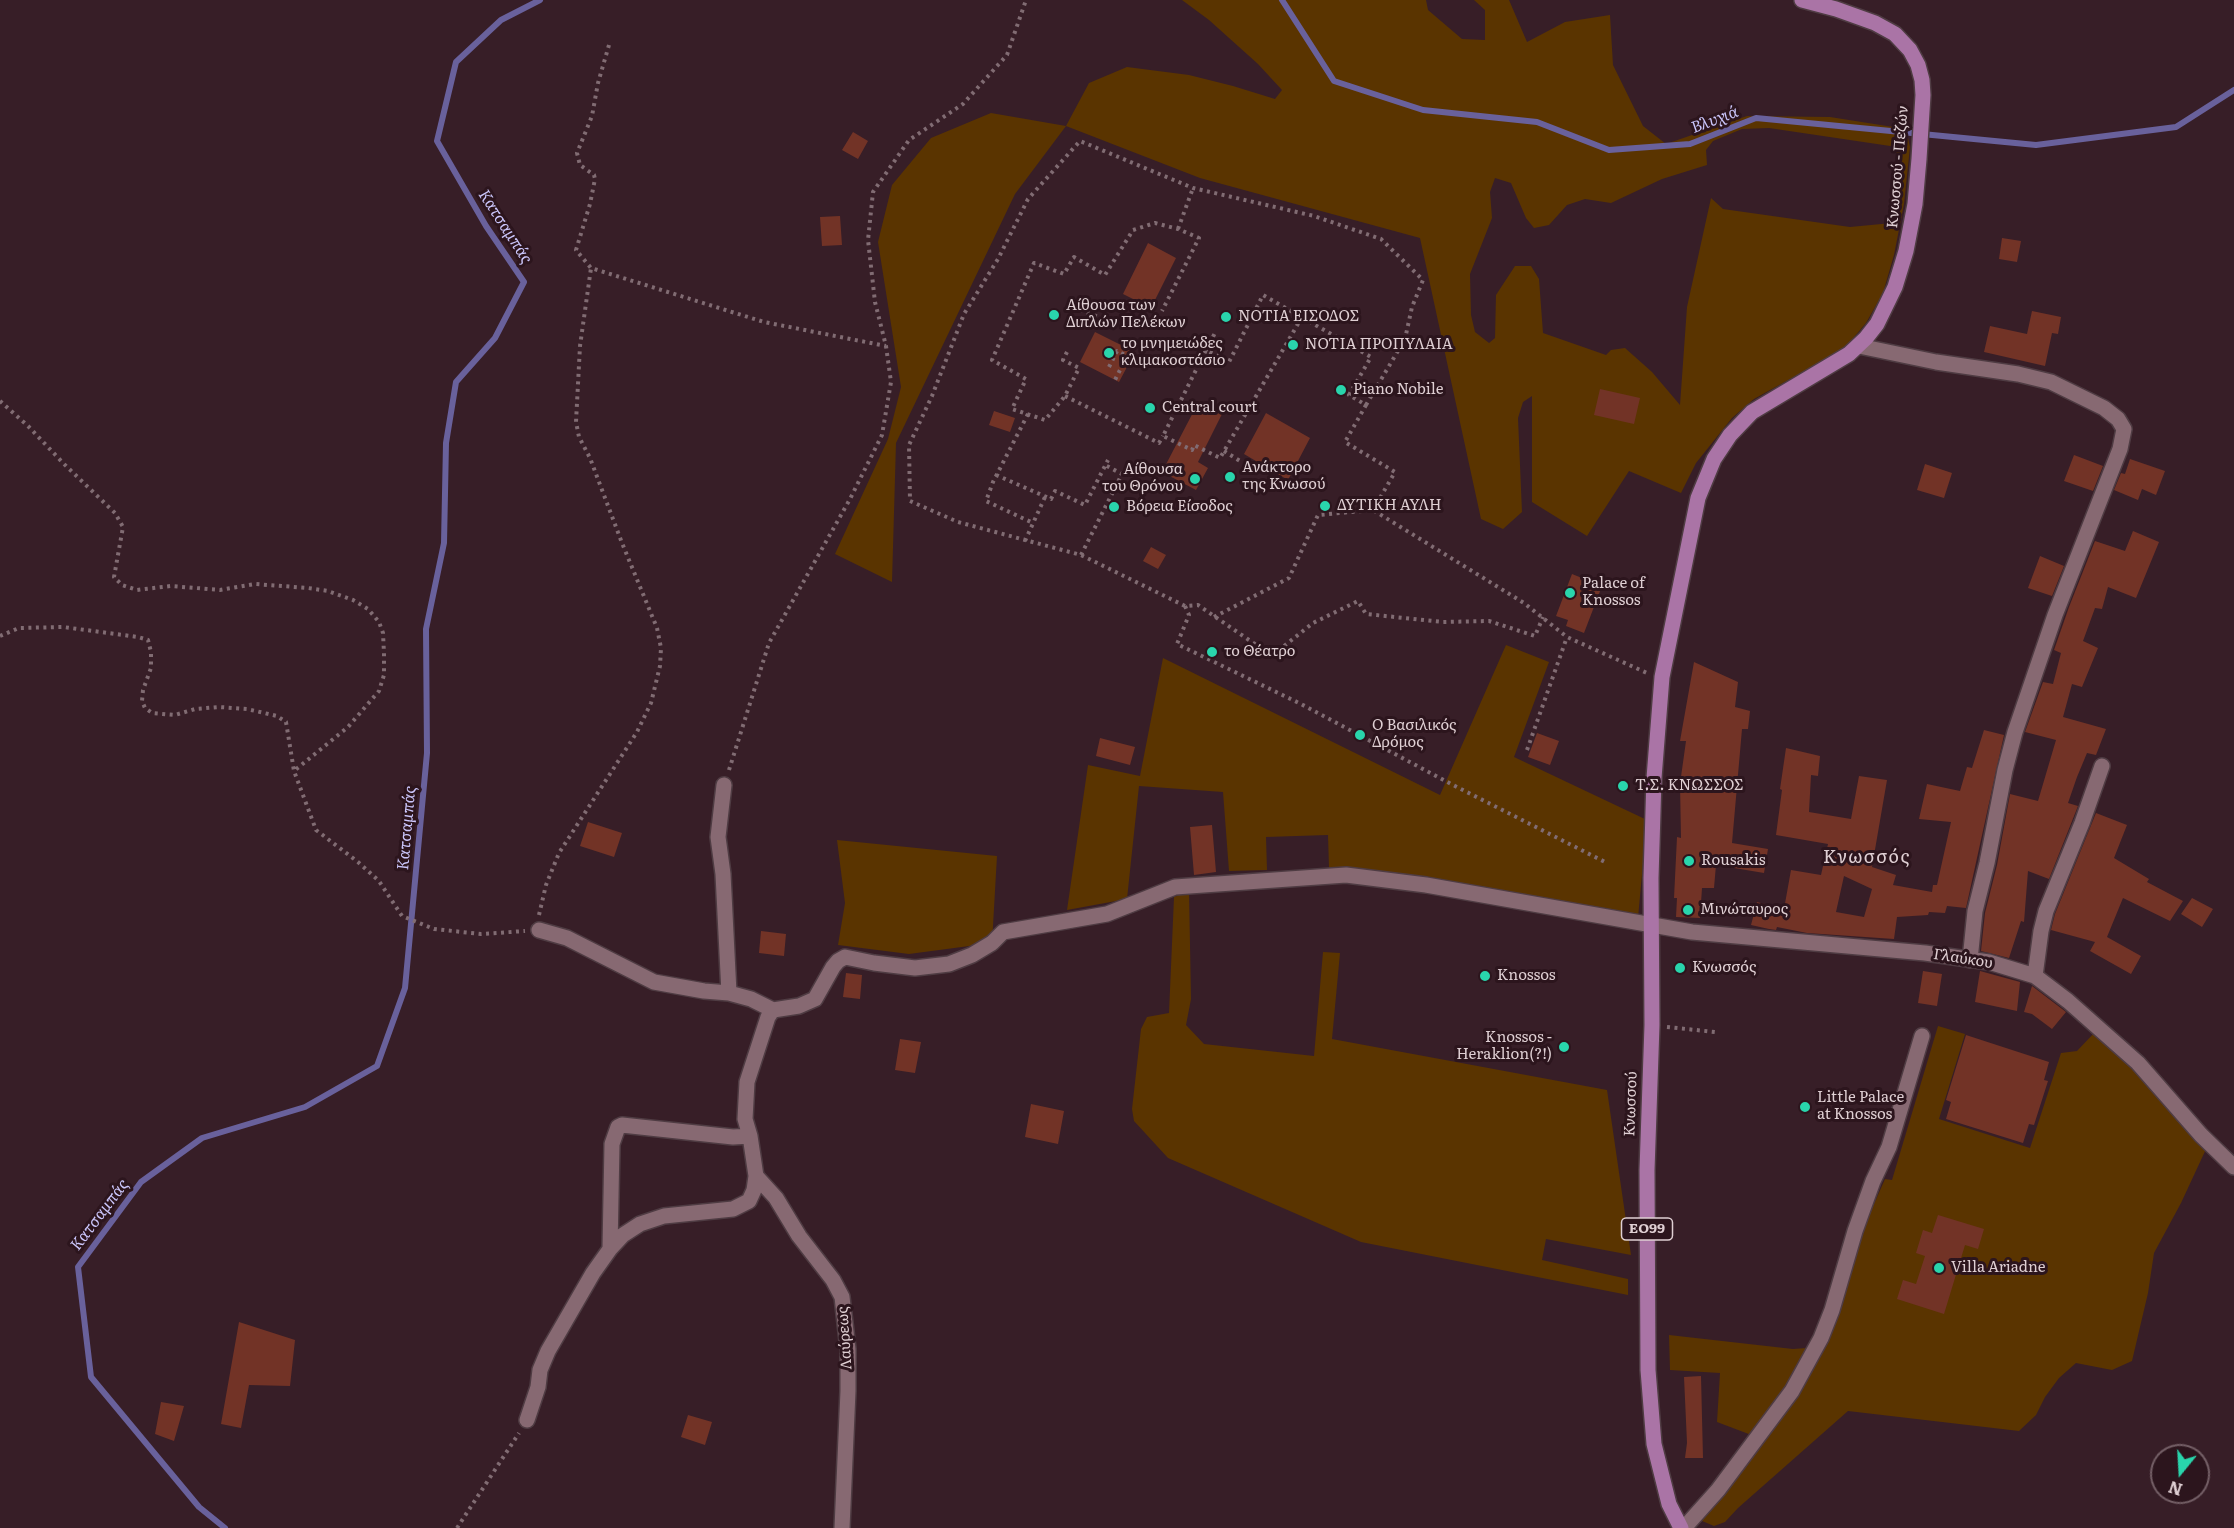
<!DOCTYPE html>
<html>
<head>
<meta charset="utf-8">
<style>
  body { margin:0 }
  #map { position:relative; width:2234px; height:1528px; overflow:hidden; background:#371e27; font-family:Literata,serif }
  canvas { display:block }
  .north { position:absolute; left:2150px; top:1444px; width:60px; height:60px; box-sizing:border-box; background:#2c151d; border:2px solid #745f66; border-radius:50%; rotate:198deg; font-size:16px; font-weight:700; line-height:24px; text-align:center; color:#dfcfd3 }
  .north::after { content:''; display:block; margin:auto; width:21px; height:27px; background:#29d5ac; clip-path:polygon(50% 0,100% 100%,50% 72%,0 100%) }
</style>
</head>
<body>
<div id="map">
<canvas width="2234" height="1528"></canvas>
<div class="north">N</div>
</div>
<script>
const c = document.querySelector('canvas').getContext('2d');
c.lineJoin = 'round';
function paint(path, color) { c.fillStyle = color; c.fill(path, 'evenodd'); }
const toPath = rows => new Path2D(rows.map(r => 'M' + r).join(''));
function strokePath(path, color, width, dash) { c.strokeStyle = color; c.lineWidth = width; c.lineCap = dash ? 'butt' : 'round'; c.setLineDash(dash || []); c.stroke(path); }
function write(font, color, halo, rows, align = 'center') {
  c.font = font + ' Literata,serif'; c.lineWidth = 6; c.setLineDash([]); c.textBaseline = 'middle'; c.strokeStyle = halo; c.fillStyle = color; for (const [text, x, y, turn = 0] of rows) {
    c.save(); c.translate(x, y); c.rotate((+turn || 0) * Math.PI / 180); c.textAlign = isNaN(turn) ? turn : align; if (halo) c.strokeText(text, 0, 0); c.fillText(text, 0, 0); c.restore();
  }
}
const green = toPath([
  [1182,0,1426,0,1428,10,1462,39,1485,40,1485,10,1474,0,1509,0,1527,42,1565,22,1610,15,1613,65,1643,126,1666,144,1747,116,1830,117,1906,129,1910,147,1904,204,1894,255,1883,293,1866,323,1844,349,1754,399,1732,418,1696,463,1681,493,1629,471,1587,536,1532,502,1532,396,1523,402,1518,418,1522,512,1503,529,1481,519,1420,238,1200,178,1066,126,1015,194,896,443,892,582,835,554,888,439,901,387,878,242,892,185,931,138,991,113,1066,126,1089,83,1127,67,1189,75,1233,86,1275,99,1282,90,1258,64,1209,20],
  [1769,128,1897,147,1892,223,1850,227,1723,209,1711,198,1687,307,1680,405,1652,372,1625,348,1611,350,1606,355,1543,333,1539,279,1531,266,1515,266,1496,295,1495,338,1489,343,1475,332,1471,315,1470,274,1492,218,1490,192,1495,178,1511,183,1526,218,1534,228,1549,225,1567,205,1585,199,1611,203,1662,179,1707,165,1706,150,1713,141,1742,129],
  [1506,645,1549,662,1514,757,1647,820,1638,918,1347,869,1329,868,1328,835,1266,837,1267,870,1229,871,1223,792,1139,786,1127,899,1067,910,1088,765,1140,776,1163,658,1440,795],
  [837,840,997,856,992,943,909,954,838,945,845,903],
  [1189,890,1191,999,1186,1025,1204,1044,1314,1056,1323,952,1340,953,1332,1039,1607,1090,1631,1255,1546,1239,1542,1260,1628,1279,1628,1295,1361,1242,1168,1158,1134,1121,1132,1109,1141,1029,1147,1017,1169,1013,1174,897],
  [1938,1026,1965,1034,1939,1119,2030,1148,2061,1053,2077,1051,2095,1032,2107,1033,2207,1147,2181,1203,2154,1253,2148,1293,2132,1361,2112,1370,2076,1363,2059,1378,2045,1397,2036,1415,2019,1431,1848,1411,1738,1508,1725,1522,1714,1526,1695,1518,1762,1439,1717,1422,1720,1373,1670,1370,1669,1335,1793,1349,1807,1348,1825,1342,1840,1312,1859,1238,1885,1179,1892,1180]
]);
const stream = toPath([
  [1282,0,1334,81,1423,110,1537,122,1609,150,1690,144,1756,118,2036,145,2176,127,2234,90],
  [225,1528,199,1507,91,1377,78,1267,141,1182,202,1138,305,1107,377,1066,405,988,427,753,426,629,444,543,446,443,456,382,495,338,524,282,486,226,437,141,456,62,501,20,540,0]
]);
const building = toPath([
  [853,132,868,141,858,159,842,150],
  [840,216,842,245,822,246,820,217],
  [2002,238,2021,241,2017,262,1999,259],
  [1148,243,1176,258,1151,308,1123,294],
  [2032,311,2061,317,2058,334,2052,333,2045,366,1984,352,1990,326,2027,334],
  [1095,332,1135,352,1119,382,1080,362],
  [1600,389,1640,398,1634,424,1594,415],
  [1199,401,1223,412,1198,462,1208,468,1196,490,1162,472],
  [994,411,1015,418,1010,432,989,425],
  [1266,413,1310,438,1288,480,1244,454],
  [2074,455,2103,466,2093,491,2064,481],
  [2130,459,2165,471,2156,495,2142,489,2138,500,2114,490,2121,473,2125,474],
  [1925,464,1952,473,1944,498,1917,490],
  [2133,531,2159,542,2136,598,2108,587,2102,609,2095,608,2083,641,2098,648,2082,687,2072,684,2063,717,2106,729,2096,755,2087,753,2077,777,2068,803,2078,806,2049,879,2028,871,2024,922,2021,921,2009,958,1981,951,1985,913,1997,865,2010,794,2038,801,2056,740,2025,732,2043,682,2053,684,2061,653,2054,650,2069,607,2095,541,2125,551],
  [1151,547,1166,555,1158,569,1143,561],
  [2040,556,2064,566,2052,596,2028,588],
  [1572,574,1602,586,1584,633,1566,626,1568,620,1556,616],
  [1694,662,1738,682,1735,707,1750,711,1748,729,1742,729,1732,843,1768,849,1764,873,1716,865,1714,888,1702,888,1700,918,1676,917,1677,898,1674,898,1677,837,1681,838,1680,784,1686,741,1680,741],
  [1984,730,2004,735,1966,908,1947,906,1945,913,1929,912,1928,915,1897,917,1894,939,1807,933,1777,927,1776,930,1769,929,1751,925,1757,902,1784,909,1791,870,1821,875,1828,844,1776,835,1782,790,1780,789,1786,748,1820,756,1818,776,1811,775,1809,812,1851,819,1859,776,1887,780,1872,867,1896,875,1893,885,1932,892,1933,885,1937,885,1951,822,1919,819,1927,784,1960,791,1967,767,1972,768],
  [1844,876,1872,889,1864,917,1836,912],
  [1537,733,1559,741,1550,765,1528,757],
  [1100,738,1135,747,1130,765,1096,756],
  [2096,813,2127,825,2114,858,2149,879,2147,882,2183,901,2170,921,2123,898,2107,937,2141,956,2131,974,2090,951,2095,942,2051,930,2055,914],
  [588,822,622,833,614,857,580,846],
  [1212,825,1216,872,1194,875,1190,827],
  [2192,898,2213,909,2202,927,2181,914],
  [761,931,786,934,784,956,759,953],
  [1923,971,1942,974,1937,1006,1918,1003],
  [1980,971,2020,982,2017,1011,1975,1002],
  [846,973,862,975,860,999,843,997],
  [2032,986,2066,1012,2052,1029,2032,1014,2024,1012],
  [1966,1035,2049,1062,2044,1080,2048,1081,2034,1125,2029,1124,2023,1143,1946,1119,1951,1102,1946,1100],
  [900,1039,921,1042,915,1073,895,1070],
  [1031,1104,1064,1111,1058,1144,1025,1137],
  [1938,1215,1984,1229,1978,1249,1965,1245,1944,1314,1897,1299,1903,1280,1916,1284,1925,1256,1916,1253,1923,1230,1932,1233],
  [239,1322,295,1340,290,1386,249,1385,241,1428,221,1424],
  [1701,1376,1703,1458,1685,1458,1687,1443,1684,1377],
  [161,1402,184,1406,174,1441,155,1434],
  [688,1415,712,1422,705,1445,681,1437]
]);
const path = toPath([
  [609,45,598,83,592,116,577,153,580,165,594,175,595,179,590,204,576,250,591,268,764,322,886,346],
  [1178,229,1193,188],
  [1073,307,1098,317],
  [1302,317,1220,458,1194,445,1192,450,1163,436,1206,350,1229,362,1263,295,1371,357,1349,395,1366,405,1345,442,1395,472,1373,510],
  [1206,350,1216,331],
  [1067,352,1063,360,1079,368,1065,396,1045,420,1012,409,1026,379,992,360,1034,263,1064,274,1074,257,1105,275,1133,230,1155,223,1178,229,1199,238,1162,311],
  [1109,367,1117,351,1127,356,1115,380],
  [1065,396,1159,443,1163,436],
  [0,401,28,426,64,464,115,513,123,527,114,577,122,585,137,590,171,586,220,590,255,584,308,588,328,591,353,600,368,609,379,622,383,633,384,654,384,675,379,691,348,727,294,771],
  [1366,405,1405,339,1412,307,1423,280,1381,239,1314,216,1193,188,1080,141,1028,199,998,259,964,314,932,396,909,445,910,501,958,522,1081,555,1185,606,1198,605,1268,653,1274,654,1313,623,1358,601,1366,614,1443,622,1489,621,1535,636,1543,617],
  [1028,414,993,482,986,501,1033,523],
  [1224,451,1240,461],
  [996,475,1051,499,1055,491,1085,505,1108,460],
  [1025,541,1045,497],
  [1081,555,1122,474,1105,465],
  [1185,606,1189,615,1177,644,1301,704,1453,785,1605,862],
  [1214,617,1289,578,1318,515,1373,510,1524,603,1567,637,1647,673],
  [0,636,19,628,63,627,138,637,148,640,151,652,151,668,143,690,142,701,145,708,152,713,175,715,195,709,219,707,247,709,277,716,286,722,294,771,316,830,358,862,379,881,402,916,434,929,481,934,525,931],
  [1527,750,1567,637],
  [729,770,769,643,850,499,882,435,891,382,886,346,875,302,868,240,873,192,909,140,963,104,1007,55,1026,0],
  [539,915,546,885,559,853,637,732,651,703,660,666,661,648,657,628,622,543,590,458,579,437,576,422,580,346,591,268],
  [1667,1027,1715,1032],
  [457,1528,519,1433]
]);
const minor = toPath([
  [1859,346,1936,362,2018,374,2051,382,2104,408,2118,419,2124,429,2120,449,2055,615,2015,732,2005,770,1987,863,1975,911,1970,960],
  [724,785,718,837,723,874,729,993],
  [539,930,567,938,654,982,704,991,729,993,751,999,773,1010],
  [2035,976,2041,931,2046,911,2082,823,2102,766],
  [756,1176,776,1198,799,1236,833,1280,842,1297,848,1349,848,1391,842,1528],
  [610,1249,612,1144,618,1127,622,1125,733,1137,750,1136],
  [527,1420,538,1387,540,1370,548,1351,593,1273,610,1249,623,1235,640,1224,664,1216,733,1209,749,1201,754,1190,756,1176,750,1136,745,1119,747,1082,768,1017,773,1010,799,1006,815,999,833,967,838,961,845,957,874,963,915,968,949,964,972,955,992,943,1003,932,1107,914,1175,887,1346,875,1426,885,1692,932,1925,953,1989,962,2035,976,2068,1001,2138,1063,2201,1135,2234,1167],
  [1684,1528,1718,1490,1792,1391,1821,1338,1832,1310,1855,1231,1873,1181,1889,1147,1922,1036]
]);
const major = toPath([
  [1681,1528,1669,1504,1654,1444,1648,1370,1647,1170,1652,1025,1651,878,1654,778,1662,677,1698,498,1714,459,1730,435,1752,412,1849,354,1866,338,1877,324,1895,287,1906,251,1915,204,1919,159,1923,95,1922,80,1918,65,1910,50,1895,34,1875,23,1836,9,1802,0]
]);
const markers = [
  [1054,315,6,"#29d5ac"],
  [1226,317,6,"#29d5ac"],
  [1293,345,6,"#29d5ac"],
  [1109,353,6,"#29d5ac"],
  [1341,390,6,"#29d5ac"],
  [1150,408,6,"#29d5ac"],
  [1230,477,6,"#29d5ac"],
  [1195,479,6,"#29d5ac"],
  [1325,506,6,"#29d5ac"],
  [1114,507,6,"#29d5ac"],
  [1570,593,6,"#29d5ac"],
  [1212,652,6,"#29d5ac"],
  [1360,735,6,"#29d5ac"],
  [1623,786,6,"#29d5ac"],
  [1689,861,6,"#29d5ac"],
  [1688,910,6,"#29d5ac"],
  [1680,968,6,"#29d5ac"],
  [1485,976,6,"#29d5ac"],
  [1564,1047,6,"#29d5ac"],
  [1805,1107,6,"#29d5ac"],
  [1939,1268,6,"#29d5ac"]
];
const shields = [
  [1647,1229,51]
];
const shieldNames = [
  ["ΕΟ99",1647,1229]
];
const streetNames = [
  ["Κνωσσού - Πεζών",1898,167,-85],
  ["Γλαύκου",1963,959,9],
  ["Κνωσσού",1631,1104,-88],
  ["Λαύρεως",845,1338,-94]
];
const poiNames = [
  ["Αίθουσα των",1066,306],
  ["Διπλών Πελέκων",1066,323],
  ["ΝΟΤΙΑ ΕΙΣΟΔΟΣ",1238,317],
  ["το μνημειώδες",1121,344],
  ["κλιμακοστάσιο",1121,361],
  ["NOTIA ΠΡΟΠΥΛΑΙΑ",1305,345],
  ["Piano Nobile",1353,390],
  ["Central court",1162,408],
  ["Ανάκτορο",1242,468],
  ["της Κνωσού",1242,485],
  ["Αίθουσα",1183,470,"right"],
  ["του Θρόνου",1183,487,"right"],
  ["ΔΥΤΙΚΗ ΑΥΛΗ",1337,506],
  ["Βόρεια Είσοδος",1126,507],
  ["Palace of",1582,584],
  ["Knossos",1582,601],
  ["το Θέατρο",1224,652],
  ["Ο Βασιλικός",1372,726],
  ["Δρόμος",1372,743],
  ["Τ.Σ. ΚΝΩΣΣΟΣ",1635,786],
  ["Rousakis",1701,861],
  ["Μινώταυρος",1700,910],
  ["Κνωσσός",1692,968],
  ["Knossos",1497,976],
  ["Knossos -",1552,1038,"right"],
  ["Heraklion(?!)",1552,1055,"right"],
  ["Little Palace",1817,1098],
  ["at Knossos",1817,1115],
  ["Villa Ariadne",1951,1268]
];
const waterNames = [
  ["Βλυχιά",1715,120,-21],
  ["Κατσαμπάς",505,227,57],
  ["Κατσαμπάς",407,828,-85],
  ["Κατσαμπάς",100,1215,-53]
];
const quarterNames = [
  ["Κνωσσός",1867,858]
];
paint(green, '#5a3400');
strokePath(stream, '#69619c', 6);
paint(building, '#723326');
strokePath(minor, '#4f3c43', 18);
strokePath(major, '#4f3c43', 18);
strokePath(path, '#816c73', 4, [3, 4.5]);
strokePath(minor, '#876972', 15);
strokePath(major, '#aa74a6', 15);
for (const [x, y, r, color] of markers) { const dot = new Path2D(); dot.arc(x, y, r, 0, 2 * Math.PI); c.fillStyle = color; c.fill(dot); strokePath(dot, '#2c151d', 2); }
for (const [x, y, w] of shields) { const box = new Path2D(); box.roundRect(x - w / 2, y - 11, w, 22, 4.5); c.fillStyle = '#2c151d'; c.fill(box); strokePath(box, '#dfcfd3', 1.5); }
write('bold 14px', '#dfcfd3', null, shieldNames);
write('15px', '#dfcfd3', '#2c151d', streetNames);
write('15px', '#dfcfd3', '#2c151d', poiNames, 'left');
write('italic 16px', '#cbc6fb', '#2c151d', waterNames);
c.letterSpacing = '1.5px';
write('18px', '#dfcfd3', '#2c151d', quarterNames);
c.letterSpacing = '0px';
</script>
</body>
</html>
